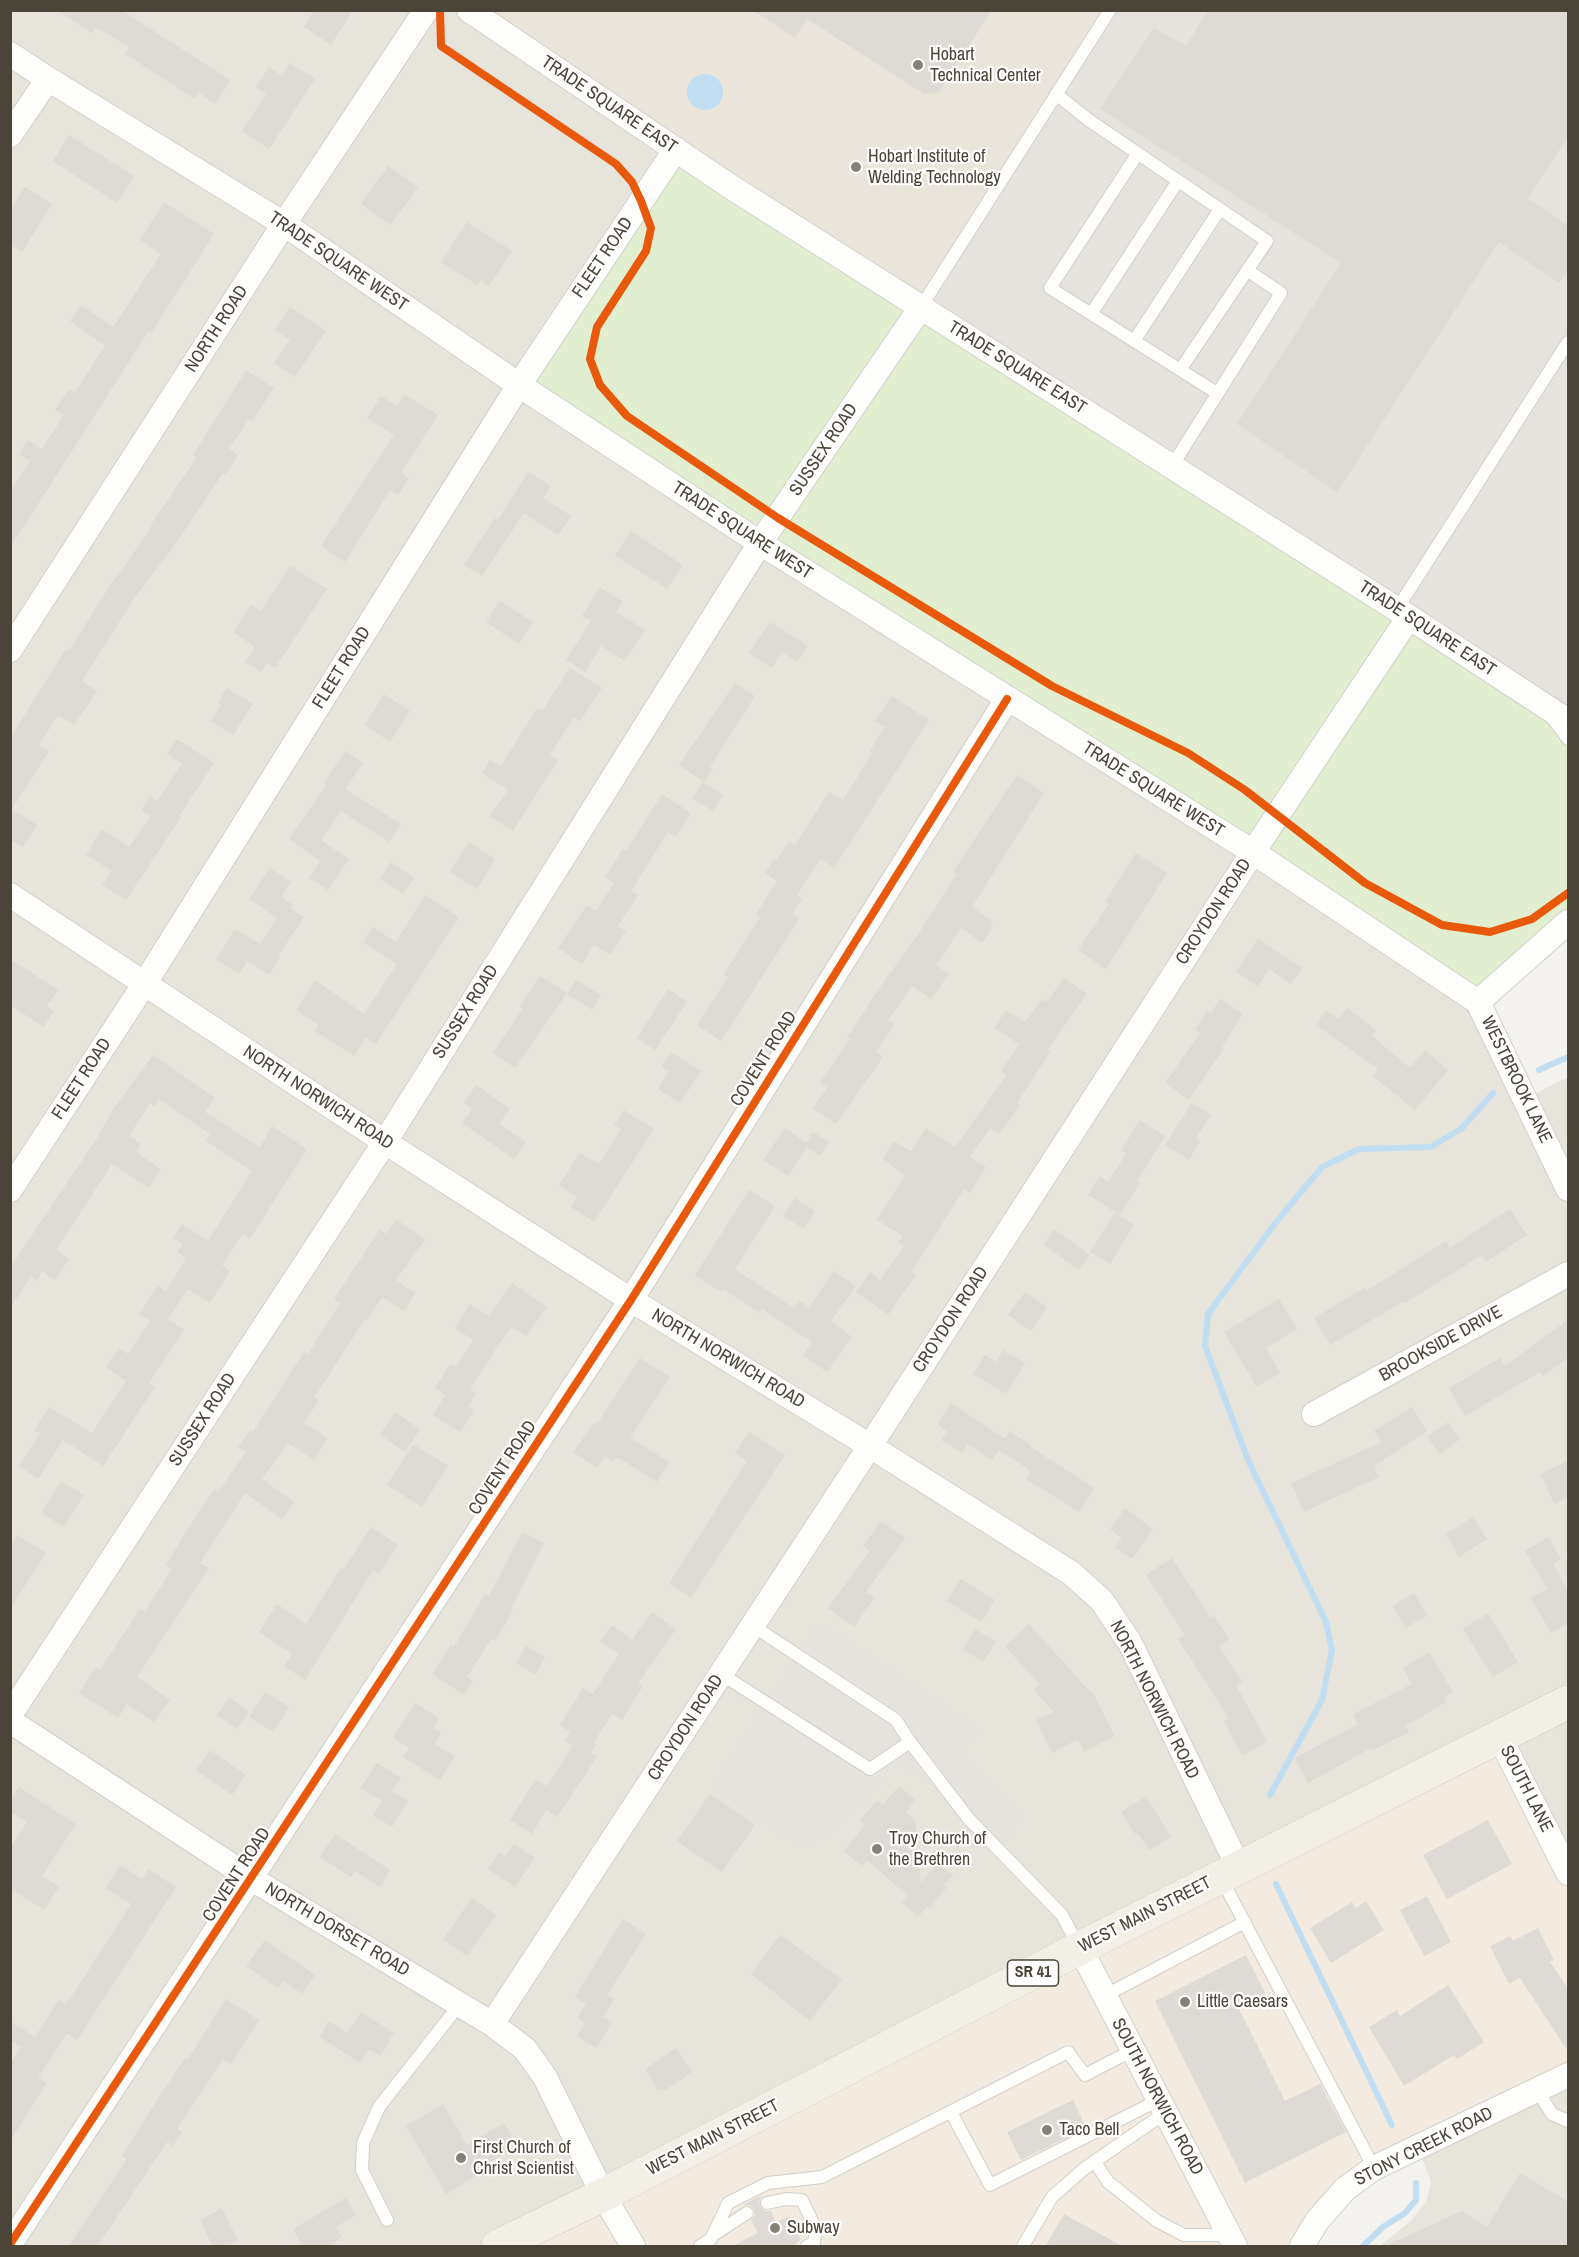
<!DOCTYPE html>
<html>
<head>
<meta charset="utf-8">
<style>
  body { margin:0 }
  #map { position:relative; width:1579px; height:2257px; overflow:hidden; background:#f4f2ee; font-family:"Archivo Narrow",sans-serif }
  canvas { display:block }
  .frame { position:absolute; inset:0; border:12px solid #4b4439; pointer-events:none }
</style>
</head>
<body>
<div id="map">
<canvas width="1579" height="2257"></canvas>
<div class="frame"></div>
</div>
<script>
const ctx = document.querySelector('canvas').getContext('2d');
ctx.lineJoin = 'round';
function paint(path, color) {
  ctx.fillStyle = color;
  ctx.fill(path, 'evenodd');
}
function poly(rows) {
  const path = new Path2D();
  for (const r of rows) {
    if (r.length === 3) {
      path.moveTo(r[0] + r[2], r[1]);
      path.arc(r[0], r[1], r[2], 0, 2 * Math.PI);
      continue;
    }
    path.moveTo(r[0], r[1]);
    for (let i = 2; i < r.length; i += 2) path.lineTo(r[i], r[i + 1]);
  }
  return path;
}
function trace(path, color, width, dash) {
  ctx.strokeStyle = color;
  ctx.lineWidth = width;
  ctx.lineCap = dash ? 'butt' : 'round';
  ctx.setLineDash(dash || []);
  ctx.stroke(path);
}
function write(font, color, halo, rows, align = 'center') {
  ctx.font = font + ' "Archivo Narrow",sans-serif';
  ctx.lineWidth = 4.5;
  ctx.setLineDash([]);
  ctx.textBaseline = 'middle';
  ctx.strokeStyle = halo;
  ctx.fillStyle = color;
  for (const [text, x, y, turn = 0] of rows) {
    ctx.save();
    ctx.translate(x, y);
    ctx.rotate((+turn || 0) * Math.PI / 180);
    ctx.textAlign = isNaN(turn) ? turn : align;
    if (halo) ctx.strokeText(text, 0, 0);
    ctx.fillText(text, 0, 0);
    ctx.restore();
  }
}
paint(poly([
  [11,11,469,11,676,149,1478,1002,1525,1099,1568,1077,1568,1873,498,2246,11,2246],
  [1568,2075,1568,2246,1379,2246,1411,2221,1426,2202,1431,2182,1418,2147]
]), '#e7e4dc');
paint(poly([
  [1499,1736,1568,1873,1568,2075,1374,2169,1302,2246,499,2246]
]), '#f3ebdf');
paint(poly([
  [1110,11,1568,11,1568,721,921,307]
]), '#e6e2de');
paint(poly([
  [469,11,1110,11,921,307]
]), '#eae5da');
paint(poly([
  [676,149,1541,704,1568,739,1568,922,1478,1002,519,385]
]), '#e1eecf');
paint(poly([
  [819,1624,979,1730,961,1750,1019,1817,1008,1842,901,1764,889,1768,836,1829,805,1848,713,1788]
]), '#e6e3df');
paint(poly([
  [705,92,18]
]), '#c0ddf1');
trace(poly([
  [1539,1070,1568,1057],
  [1270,1795,1322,1700,1332,1650,1326,1622,1248,1460,1205,1346,1208,1314,1276,1222,1322,1167,1359,1149,1431,1147,1462,1128,1493,1093],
  [1276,1884,1392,2125],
  [1363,2246,1383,2227,1405,2213,1416,2200,1416,2183]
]), '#c0ddf1', 6);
paint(poly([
  [57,10,121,10,230,80,215,104,198,92,195,99,125,54,129,47,96,27,92,33],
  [314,10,353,10,331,45,304,27],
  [753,10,992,10,939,92,924,94,807,19,795,38],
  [1208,10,1569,10,1569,135,1528,198,1569,226,1569,269,1559,283,1499,242,1337,492,1237,424,1341,263,1100,109,1154,28,1186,46],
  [290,63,315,79,269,149,242,131,266,94,256,87,269,67,282,76],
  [69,135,134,176,117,203,53,161],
  [388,166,418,187,391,225,361,204],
  [25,187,52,204,22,252,10,244,10,210],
  [164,202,214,234,151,333,148,332,10,548,10,492,30,461,19,454,28,440,42,449,64,415,55,410,69,389,75,392,105,346,70,321,81,305,113,327,161,254,140,240],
  [467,222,512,251,489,286,480,280,477,285,441,262],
  [290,307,326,331,295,377,274,363,290,340,275,330],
  [246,370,274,388,252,421,249,419,229,449,238,455,225,475,223,473,172,549,135,597,82,681,97,691,74,725,58,715,39,745,49,751,12,809,37,825,23,847,10,839,10,738,66,649,69,651,109,587,152,527,150,526,197,457,193,455],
  [404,394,438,415,401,473,409,478,398,495,390,490,345,562,321,546,394,435,367,418,381,396,397,406],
  [528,472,551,486,543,498,571,516,558,535,524,513,482,576,464,565,495,518,498,520],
  [631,531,683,565,667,589,615,555],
  [290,566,327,589,275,668,267,663,261,672,245,662,255,647,233,632,251,605,261,611],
  [600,587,623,602,616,612,645,630,624,661,601,646,585,672,566,660,591,621,582,616],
  [500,601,533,622,519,644,486,622],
  [770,622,808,646,797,662,782,652,772,668,749,653],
  [570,668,602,688,580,721,574,717,550,755,558,760,513,831,490,816,508,790,482,773,490,760,501,766,537,708,542,711],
  [735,683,755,696,710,767,713,768,704,782,679,765],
  [227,688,253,704,233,735,211,721,221,705,218,702],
  [384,694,410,711,390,742,365,725],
  [892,696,929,720,834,868,820,859,797,895,802,899,792,914,799,919,721,1041,697,1025,728,977,724,974,760,917,756,914,777,881,765,873,774,859,776,861,789,841,795,845,829,792,843,800,872,754,869,752,885,727,875,721],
  [177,739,214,763,179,816,181,817,126,900,102,885,112,871,86,855,102,829,129,847,151,816,141,810,150,796,157,801,182,764,167,754],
  [346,751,363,763,345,789,401,824,389,842,341,811,321,840,349,859,328,890,309,878,320,861,289,839,327,784,324,782],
  [1017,775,1044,793,972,907,993,922,990,926,992,928,982,943,961,928,936,965,949,974,931,999,912,986,888,1020,894,1024,876,1052,883,1057,836,1124,813,1108,827,1088,820,1082,850,1039,847,1038,878,990,917,936,957,874,953,872],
  [703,782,723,795,713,811,692,798],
  [662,794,691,813,676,837,668,832,631,891,638,895,618,926,626,931,610,955,594,945,582,964,558,948,587,905,596,911,614,883,605,877,623,849,626,851],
  [469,842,495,859,477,889,450,872],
  [1136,853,1167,873,1106,969,1078,950,1109,904,1105,902],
  [391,862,414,878,403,894,380,878],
  [270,868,291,882,281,897,293,905,291,909,304,917,278,956,280,957,269,975,247,961,239,974,216,960,235,929,260,944,277,918,249,899],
  [425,895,459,917,376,1044,366,1037,354,1056,315,1031,319,1025,296,1010,315,980,364,1014,397,964,363,942,373,927,396,942],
  [1258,939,1302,968,1291,984,1269,969,1258,986,1236,972],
  [10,959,58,990,47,1006,54,1010,44,1027,10,1005],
  [540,976,567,993,515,1068,493,1053,523,1008,520,1006],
  [1064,978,1087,994,1047,1050,1050,1052,1017,1103,1020,1106,999,1134,990,1128,970,1157,986,1167,970,1193,964,1189,912,1271,916,1275,888,1315,856,1292,870,1272,880,1280,904,1246,898,1242,903,1236,877,1220,905,1175,883,1159,894,1141,911,1151,926,1128,955,1147,1007,1075,1001,1071,1019,1044,994,1028,1006,1010,1025,1022,1042,999,1047,1002],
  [576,980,601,995,592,1010,567,994],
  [668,989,687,1002,655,1050,637,1038],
  [1220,999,1243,1014,1222,1047,1224,1048,1189,1100,1165,1083,1200,1033,1195,1030,1207,1011,1211,1013],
  [1347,1008,1376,1030,1372,1036,1410,1068,1425,1050,1448,1070,1415,1110,1373,1076,1378,1069,1316,1025,1326,1010,1338,1019],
  [671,1052,701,1071,680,1103,658,1089,669,1071,661,1067],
  [153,1055,215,1098,205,1112,260,1147,272,1126,307,1149,250,1239,243,1234,222,1265,230,1271,210,1303,188,1289,168,1319,184,1330,149,1383,155,1387,103,1466,63,1440,38,1479,19,1466,40,1434,34,1430,49,1407,92,1433,126,1381,106,1367,119,1348,128,1354,150,1321,139,1314,158,1286,166,1291,186,1258,177,1252,183,1244,173,1238,182,1224,208,1241,252,1171,206,1141,210,1134,159,1099,154,1107,150,1103,129,1136,141,1144,136,1152,161,1169,149,1188,112,1164,56,1250,69,1259,55,1280,42,1271,37,1281,31,1277,10,1308,10,1268,97,1138,114,1108],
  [476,1085,510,1109,499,1124,526,1142,514,1159,462,1123,472,1109,464,1103],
  [1192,1103,1211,1115,1196,1138,1200,1141,1189,1160,1165,1145],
  [624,1110,654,1129,594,1222,571,1207,577,1197,559,1185,580,1153,599,1164,621,1129,614,1125],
  [1140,1120,1165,1136,1137,1181,1140,1183,1120,1215,1088,1195,1100,1176,1108,1182,1126,1154,1121,1150],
  [785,1128,806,1143,813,1132,829,1142,820,1156,807,1147,788,1176,763,1160],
  [749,1190,775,1206,735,1269,794,1308,799,1300,809,1307,834,1271,856,1286,831,1321,852,1337,827,1372,803,1355,812,1342,762,1309,760,1313,723,1289,721,1292,695,1275],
  [795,1198,815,1211,804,1229,783,1216],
  [1510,1209,1527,1235,1486,1262,1482,1255,1405,1303,1404,1301,1330,1345,1314,1318,1364,1288,1366,1291,1446,1241,1450,1248],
  [1115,1213,1134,1225,1110,1264,1090,1252],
  [396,1219,425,1240,396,1280,415,1293,404,1311,382,1297,367,1321,365,1319,314,1398,319,1400,304,1423,328,1438,314,1460,288,1443,262,1479,294,1502,282,1519,245,1493,200,1563,209,1568,137,1677,170,1700,154,1722,127,1704,118,1718,79,1693,96,1667,100,1670,140,1609,145,1611,172,1569,166,1565,184,1535,214,1489,218,1492,246,1452,238,1447,250,1430,253,1432,304,1352,308,1354,340,1303,334,1299,369,1246,380,1229,386,1234],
  [1054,1229,1090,1255,1079,1270,1044,1245],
  [512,1283,547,1307,526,1336,512,1327,497,1347,470,1390,476,1394,468,1406,474,1410,460,1432,433,1415,445,1395,435,1388,450,1364,456,1367,473,1340,455,1328,470,1304,489,1316],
  [1025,1292,1047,1307,1031,1331,1008,1315],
  [1279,1299,1297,1329,1266,1348,1280,1373,1257,1387,1224,1332],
  [1569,1319,1569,1357,1543,1376,1540,1372,1465,1416,1449,1388,1500,1358,1505,1366],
  [1003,1350,1025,1363,1006,1394,973,1374,985,1355,996,1362],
  [640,1358,670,1377,630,1438,669,1462,657,1482,617,1457,613,1462,605,1456,597,1468,573,1452,595,1422,597,1424],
  [951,1403,1005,1439,1010,1431,1030,1444,1029,1446,1094,1488,1079,1512,1026,1479,1031,1471,999,1450,992,1460,968,1444,962,1453,941,1440,947,1431,937,1425],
  [1412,1407,1427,1431,1374,1466,1379,1477,1304,1512,1291,1483,1382,1442,1374,1431],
  [395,1412,420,1429,405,1452,380,1435],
  [1448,1422,1460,1439,1440,1454,1427,1437],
  [749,1432,785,1455,691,1598,669,1583,747,1461,735,1453],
  [413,1444,448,1466,422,1507,387,1485],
  [1569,1460,1569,1497,1554,1504,1541,1474],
  [61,1481,84,1495,64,1527,41,1513],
  [1125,1508,1153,1529,1132,1559,1115,1547,1122,1538,1110,1529],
  [1473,1517,1487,1539,1459,1557,1446,1534],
  [881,1521,905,1538,866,1592,874,1598,854,1627,828,1608,870,1551,863,1546],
  [371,1527,398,1545,379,1574,373,1570,305,1680,284,1666,292,1654,259,1632,277,1604,306,1624,341,1568,344,1569],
  [522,1532,544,1543,511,1609,513,1610,495,1641,491,1639,467,1677,473,1681,464,1695,432,1674,451,1645,454,1647,485,1594,489,1596],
  [17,1535,46,1553,10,1609,10,1546],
  [1548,1537,1561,1559,1553,1564,1569,1592,1569,1623,1551,1633,1531,1598,1547,1589,1525,1551],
  [1172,1558,1211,1618,1214,1616,1229,1639,1219,1646,1242,1682,1236,1685,1267,1742,1242,1756,1224,1721,1229,1718,1178,1639,1185,1635,1146,1575],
  [961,1579,995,1600,981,1622,947,1601],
  [1414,1593,1427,1615,1406,1628,1392,1606],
  [652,1612,676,1629,638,1683,643,1686,622,1720,612,1714,594,1742,597,1744,591,1753,597,1757,557,1817,546,1810,532,1834,510,1820,536,1779,547,1786,573,1746,565,1741,570,1732,560,1725,583,1688,593,1694,619,1654,600,1641,612,1625,632,1640],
  [1488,1613,1518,1662,1493,1677,1463,1629],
  [1029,1624,1091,1693,1093,1692,1115,1736,1084,1752,1078,1739,1052,1753,1036,1720,1054,1712,1034,1690,1039,1684,1005,1646],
  [975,1629,996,1642,983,1662,963,1649],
  [526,1646,545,1657,535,1675,516,1663],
  [1429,1652,1453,1692,1444,1697,1446,1702,1406,1726,1409,1732,1372,1751,1371,1748,1308,1783,1295,1758,1358,1724,1353,1714,1412,1684,1403,1668],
  [265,1692,289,1707,273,1732,249,1717],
  [229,1697,249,1712,237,1729,217,1715],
  [415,1703,439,1718,433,1728,441,1733,435,1744,455,1756,440,1780,403,1757,409,1748,393,1738],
  [210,1750,246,1775,232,1795,196,1770],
  [377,1763,401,1778,392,1791,408,1801,392,1827,373,1815,382,1801,360,1788],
  [899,1786,916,1800,906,1812,915,1820,921,1883,938,1862,953,1875,944,1885,947,1887,930,1908,927,1906,918,1917,902,1903,908,1896,867,1860,862,1866,844,1851,865,1825,860,1820,877,1800,883,1805],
  [19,1787,76,1824,42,1876,59,1887,44,1910,10,1888,10,1848,27,1822,10,1812,10,1801],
  [710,1794,755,1825,722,1872,677,1841],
  [1146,1796,1171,1837,1149,1850,1138,1833,1135,1834,1121,1812],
  [1488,1820,1512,1864,1447,1899,1423,1855],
  [335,1834,390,1870,380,1887,355,1871,351,1877,320,1857],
  [514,1844,535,1858,515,1887,488,1869,499,1852,505,1856],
  [120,1865,142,1879,148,1869,176,1887,77,2040,67,2033,38,2078,47,2083,10,2141,10,2064,21,2047,10,2040,10,2021,35,2037,59,2000,65,2004,76,1990,131,1904,106,1888],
  [1427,1896,1451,1942,1424,1956,1400,1910],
  [472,1898,496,1915,467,1956,443,1939],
  [1366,1901,1384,1930,1331,1963,1310,1928,1352,1902,1356,1908],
  [623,1919,646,1934,607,1995,614,1999,603,2017,612,2023,596,2048,577,2036,585,2023,577,2018,586,2004,575,1997],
  [1538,1928,1554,1960,1550,1962,1569,1990,1569,2053,1520,1978,1509,1984,1490,1946,1510,1936,1513,1941],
  [780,1935,842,1979,810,2021,751,1974],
  [265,1940,315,1975,302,1994,283,1981,278,1988,246,1966],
  [1246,1955,1266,1995,1239,2009,1285,2101,1320,2084,1346,2132,1245,2183,1155,2001],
  [1448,1985,1484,2042,1457,2059,1454,2055,1404,2086,1369,2027,1397,2010,1400,2016],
  [226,1999,259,2020,231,2064,223,2059,177,2129,182,2132,173,2146,167,2142,97,2247,68,2247,127,2159,122,2156,150,2111,185,2058,188,2059],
  [361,2012,394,2033,380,2056,369,2049,360,2063,320,2037,329,2021,347,2033],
  [676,2048,692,2072,665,2090,658,2090,645,2069],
  [1073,2100,1086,2128,1021,2160,1007,2132],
  [443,2104,467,2145,504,2123,518,2146,477,2170,479,2174,446,2194,406,2126],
  [1520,2173,1569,2202,1569,2247,1383,2247,1462,2211,1487,2227],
  [763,2195,759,2201,761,2208,765,2211,771,2211,776,2222,790,2216,801,2240,792,2247,730,2247,758,2233,751,2220,755,2216,754,2209,750,2205,743,2205],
  [346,2198,356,2215,336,2227,342,2238,327,2247,303,2247,293,2229],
  [222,2208,238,2240,226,2247,213,2247,200,2220],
  [1064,2214,1124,2247,1045,2247]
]), '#dedbd6');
const service = poly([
  [1056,94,1090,121,1267,241,1180,370],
  [1138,153,1050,288,1217,393],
  [921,307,1110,10],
  [1091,314,1178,181],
  [1134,341,1220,209],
  [1172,466,1281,293,1247,270],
  [1397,609,1568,342],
  [1553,719,1568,739],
  [753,1626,896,1720,910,1742],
  [721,1674,870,1769,910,1742,968,1818,1062,1915,1079,1947],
  [1221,1878,1374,2168],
  [1104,1996,1245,1922],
  [1537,2090,1552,2114,1568,2121],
  [951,2112,990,2185,1159,2100],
  [1095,2162,1108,2182,1157,2221,1184,2235,1229,2235],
  [767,2203,786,2199,802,2200,816,2229,814,2243,807,2246],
  [387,2220,362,2170,363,2143,379,2107,460,2004],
  [713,2235,747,2213],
  [700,2246,711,2239,728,2203,768,2183,822,2177,1068,2052,1085,2075,1133,2050],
  [1023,2246,1052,2197,1085,2168,1165,2113]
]);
const minor = poly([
  [469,10,728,185,1409,617,1568,721],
  [10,54,48,79,284,224,519,385,760,543,1253,852,1478,1002],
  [10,135,48,79],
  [10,650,284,224,426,10],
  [10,895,385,1142,631,1300,870,1446,1071,1573,1102,1601,1130,1643,1239,1868],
  [1478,1002,1568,1189],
  [1478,1002,1568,922],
  [10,1190,145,983,519,385,676,149],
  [1314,1414,1568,1274],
  [10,1715,385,1142,760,543,921,307],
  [10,1721,252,1879,492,2024,525,2049,545,2077,603,2195,633,2246],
  [1499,1736,1568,1873],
  [1080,1948,1235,2246],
  [492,2024,870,1446,1253,852,1409,617],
  [10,2244,631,1300,1007,699],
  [1302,2246,1317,2221,1345,2189,1374,2168,1568,2075]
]);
const primary = poly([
  [498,2246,603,2195,1080,1948,1568,1702]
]);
trace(service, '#d2d0cb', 14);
trace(minor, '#d2d0cb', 26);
trace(primary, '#d6cebb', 34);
trace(service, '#fdfdfc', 12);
trace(minor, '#fdfdfc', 24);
trace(primary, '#f2efe6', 33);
trace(poly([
  [440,10,441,46,616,164,632,182,641,201,651,228,646,251,597,327,590,359,600,385,627,416,778,518,1052,686,1188,753,1245,790,1365,883,1442,925,1490,932,1532,919,1568,893],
  [10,2244,631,1300,1007,699]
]), '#e8590c', 8);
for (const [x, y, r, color] of [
  [918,65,6,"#868178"],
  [856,167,6,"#868178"],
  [877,1849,6,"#868178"],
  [1185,2002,6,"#868178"],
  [1047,2130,6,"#868178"],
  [461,2158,6,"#868178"],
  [775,2228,6,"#868178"]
]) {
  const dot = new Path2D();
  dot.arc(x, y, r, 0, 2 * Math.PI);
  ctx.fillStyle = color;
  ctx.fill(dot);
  trace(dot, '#fff', 2);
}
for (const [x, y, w] of [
  [1033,1973,51]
]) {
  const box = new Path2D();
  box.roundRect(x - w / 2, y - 13, w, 26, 4.5);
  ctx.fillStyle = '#fff';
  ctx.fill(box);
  trace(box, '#4b4439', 1.5);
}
write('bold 16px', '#4b4439', null, [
  ["SR 41",1033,1973]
]);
write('18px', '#4b4439', '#fff', [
  ["Hobart",930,55],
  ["Technical Center",930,76],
  ["Hobart Institute of",868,157],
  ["Welding Technology",868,178],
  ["Troy Church of",889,1839],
  ["the Brethren",889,1860],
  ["Little Caesars",1197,2002],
  ["Taco Bell",1059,2130],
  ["First Church of",473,2148],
  ["Christ Scientist",473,2169],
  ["Subway",787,2228]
], 'left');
write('18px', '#4b4439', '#fff', [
  ["TRADE SQUARE EAST",609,105,34],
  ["FLEET ROAD",603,258,-56],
  ["TRADE SQUARE WEST",338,262,34],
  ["NORTH ROAD",217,329,-57],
  ["TRADE SQUARE EAST",1017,368,32],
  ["SUSSEX ROAD",824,450,-56],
  ["TRADE SQUARE WEST",742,531,33],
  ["TRADE SQUARE EAST",1427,629,33],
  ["FLEET ROAD",342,668,-58],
  ["TRADE SQUARE WEST",1153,790,32],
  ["CROYDON ROAD",1214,912,-57],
  ["SUSSEX ROAD",466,1012,-58],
  ["COVENT ROAD",764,1059,-58],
  ["FLEET ROAD",82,1079,-57],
  ["WESTBROOK LANE",1516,1080,64],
  ["NORTH NORWICH ROAD",318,1098,33],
  ["CROYDON ROAD",951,1320,-57],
  ["BROOKSIDE DRIVE",1441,1344,-29],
  ["NORTH NORWICH ROAD",728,1359,31],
  ["SUSSEX ROAD",203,1420,-57],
  ["COVENT ROAD",503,1468,-57],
  ["NORTH NORWICH ROAD",1154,1700,63],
  ["CROYDON ROAD",686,1728,-57],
  ["SOUTH LANE",1526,1789,63],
  ["COVENT ROAD",237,1875,-57],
  ["WEST MAIN STREET",1145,1915,-27],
  ["NORTH DORSET ROAD",337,1930,31],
  ["SOUTH NORWICH ROAD",1157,2097,62],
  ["WEST MAIN STREET",713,2138,-27],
  ["STONY CREEK ROAD",1424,2147,-27]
]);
</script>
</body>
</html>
